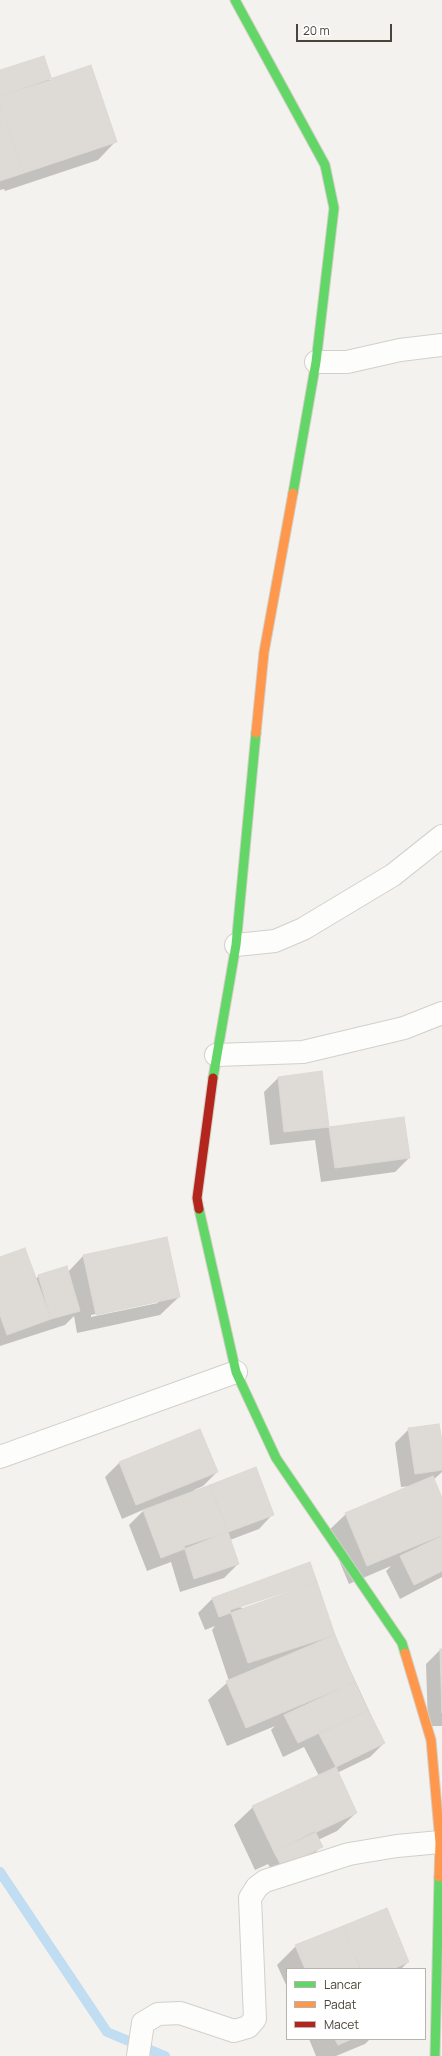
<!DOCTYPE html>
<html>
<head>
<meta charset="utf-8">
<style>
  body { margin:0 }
  #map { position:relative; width:442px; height:2056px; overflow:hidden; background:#f4f2ee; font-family:Manrope,sans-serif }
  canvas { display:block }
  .legend { position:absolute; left:286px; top:1968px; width:140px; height:72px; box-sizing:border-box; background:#fff; border:1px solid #b7b4b0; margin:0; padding:5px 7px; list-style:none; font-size:12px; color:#4b4439 }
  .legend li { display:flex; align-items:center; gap:8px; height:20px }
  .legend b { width:20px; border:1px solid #b7b4b0 }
  .scale { position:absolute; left:296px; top:24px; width:96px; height:18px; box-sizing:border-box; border:2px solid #4b4439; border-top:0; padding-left:5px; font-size:12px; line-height:14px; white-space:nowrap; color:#4b4439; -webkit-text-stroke:3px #fff; paint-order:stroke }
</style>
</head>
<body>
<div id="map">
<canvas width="442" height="2056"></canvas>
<ul class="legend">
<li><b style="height:5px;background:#63d668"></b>Lancar</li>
<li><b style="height:5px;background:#ff974d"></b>Padat</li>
<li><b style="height:5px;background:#b3261e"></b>Macet</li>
</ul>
<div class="scale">20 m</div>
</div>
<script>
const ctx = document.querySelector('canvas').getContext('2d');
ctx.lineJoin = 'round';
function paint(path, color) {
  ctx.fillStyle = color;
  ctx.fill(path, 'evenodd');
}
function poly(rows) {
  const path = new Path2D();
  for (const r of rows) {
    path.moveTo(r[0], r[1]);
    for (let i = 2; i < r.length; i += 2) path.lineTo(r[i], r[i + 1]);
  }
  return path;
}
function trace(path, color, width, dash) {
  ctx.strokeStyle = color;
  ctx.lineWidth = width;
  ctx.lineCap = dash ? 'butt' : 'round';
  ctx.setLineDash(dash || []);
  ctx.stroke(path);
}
paint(poly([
  [0,71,51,80,116,141,98,160,5,191,4,189,0,190],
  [322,1072,328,1128,404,1118,409,1158,395,1172,321,1182,315,1140,270,1145,264,1092,278,1078],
  [83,1256,179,1297,160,1315,77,1333,74,1316,65,1325,0,1346,0,1258,35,1279,39,1276,68,1272],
  [158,1301,158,1303,91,1317,91,1315],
  [409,1429,442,1447,442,1472,433,1480,442,1501,442,1577,400,1599,386,1571,391,1566,349,1584,327,1532,346,1514,411,1486,401,1487,395,1443],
  [119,1463,217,1472,203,1486,194,1490,195,1492,273,1514,259,1529,230,1540,238,1564,224,1578,180,1592,171,1562,147,1571,129,1525,145,1509,122,1519,105,1477],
  [212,1599,334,1635,384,1743,370,1757,337,1773,356,1813,337,1831,318,1840,321,1846,314,1854,274,1874,268,1864,255,1870,234,1825,253,1807,319,1776,304,1747,283,1757,271,1730,275,1726,227,1746,208,1700,229,1681,212,1630,215,1626,205,1630,198,1613],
  [440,1650,442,1650,442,1726,428,1726,426,1664],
  [296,1946,408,1962,401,1969,287,1969,287,1987,277,1965],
  [309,2039,370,2039,365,2044,336,2056,316,2056]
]), '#0003');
trace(poly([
  [0,1872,107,2032,165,2056]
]), '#c0ddf1', 10);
const building = poly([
  [44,56,52,80,0,96,0,70,44,56],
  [91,65,117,142,24,173,0,104,0,96,91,65],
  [0,104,24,173,0,181,0,104],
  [322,1071,329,1127,284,1132,278,1077,322,1071],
  [404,1117,410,1158,335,1168,329,1127,404,1117],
  [167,1237,180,1297,96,1315,83,1255,167,1237],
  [25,1248,51,1319,7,1335,0,1315,0,1257,25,1248],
  [67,1266,80,1311,51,1319,38,1275,67,1266],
  [439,1424,442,1441,442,1470,415,1474,408,1428,439,1424],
  [200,1429,218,1472,136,1505,119,1462,200,1429],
  [256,1467,274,1515,228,1532,210,1485,256,1467],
  [433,1476,442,1498,442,1535,367,1566,345,1513,433,1476],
  [210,1485,228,1532,161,1558,143,1510,210,1485],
  [228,1532,239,1564,194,1579,184,1546,228,1532],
  [442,1536,442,1571,414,1585,400,1556,442,1536],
  [310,1562,317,1582,219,1617,212,1598,310,1562],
  [317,1582,335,1635,248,1663,230,1610,317,1582],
  [335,1635,355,1682,246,1728,226,1681,335,1635],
  [440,1649,442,1649,442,1713,440,1649],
  [355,1682,368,1710,298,1743,284,1715,355,1682],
  [368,1710,385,1743,336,1767,319,1734,368,1710],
  [336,1767,357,1813,274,1852,252,1806,336,1767],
  [315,1831,323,1847,282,1867,274,1852,315,1831],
  [387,1908,409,1962,393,1969,360,1969,343,1926,387,1908],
  [343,1926,361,1969,305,1969,295,1945,343,1926],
  [335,2039,352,2039,338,2045,335,2039]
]);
paint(building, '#dedbd6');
trace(building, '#dcd9d4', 1);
const street = poly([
  [316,362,347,362,400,350,442,345],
  [236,945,275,941,303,929,393,875,442,836],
  [216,1055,303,1052,404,1028,442,1013],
  [0,1457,236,1372],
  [138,2056,143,2023,158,2014,180,2013,234,2031,248,2027,255,2019,250,1898,257,1887,265,1881,349,1854,397,1846,440,1842]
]);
const fast = poly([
  [235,0,325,165,334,208,316,362,293,493],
  [213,1078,236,945,256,733],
  [199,1209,236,1372,276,1458,402,1643,405,1653],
  [435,2056,439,1877]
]);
const slow = poly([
  [256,733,264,652,293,493],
  [405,1653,431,1740,440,1842,439,1877]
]);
const jam = poly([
  [199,1209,197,1198,213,1078]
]);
trace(street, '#d2d0cb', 24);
trace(fast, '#d3cfc5', 11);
trace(slow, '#d3cfc5', 11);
trace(jam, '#d3cfc5', 11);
trace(street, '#fdfdfc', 22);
trace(fast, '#63d668', 9);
trace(slow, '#ff974d', 9);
trace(jam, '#b3261e', 9);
</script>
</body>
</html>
